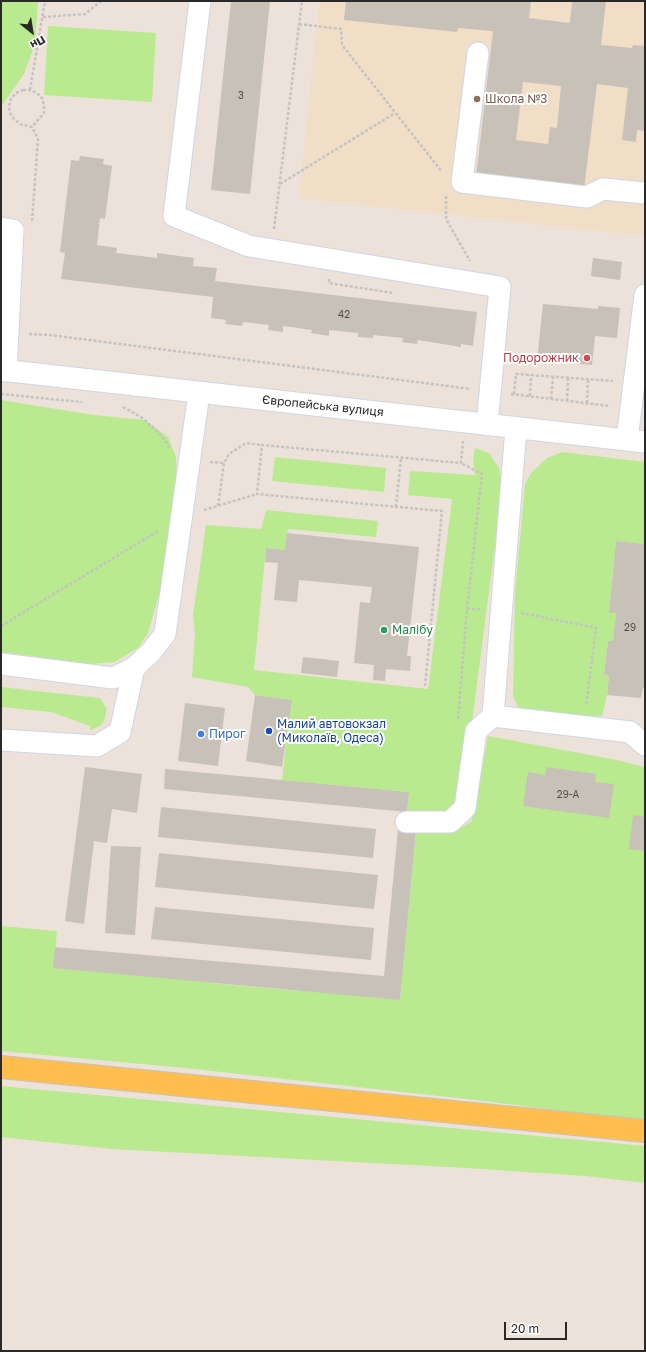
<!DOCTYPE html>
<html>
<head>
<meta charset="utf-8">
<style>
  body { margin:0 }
  #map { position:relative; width:646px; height:1352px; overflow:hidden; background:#ede2d9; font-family:"Golos Text",sans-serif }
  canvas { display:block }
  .frame { position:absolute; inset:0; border:2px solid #292929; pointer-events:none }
  .north { position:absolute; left:12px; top:12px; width:40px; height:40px; -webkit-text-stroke:3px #fff; paint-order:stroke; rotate:150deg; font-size:11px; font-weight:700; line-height:16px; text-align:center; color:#292929 }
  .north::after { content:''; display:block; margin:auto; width:14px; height:18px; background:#292929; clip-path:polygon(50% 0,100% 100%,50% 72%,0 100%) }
  .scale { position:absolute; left:504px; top:1322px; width:63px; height:18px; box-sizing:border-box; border:2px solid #292929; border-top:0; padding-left:5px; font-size:12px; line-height:14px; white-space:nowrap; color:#292929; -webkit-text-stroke:3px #fff; paint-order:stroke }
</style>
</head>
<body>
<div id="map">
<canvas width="646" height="1352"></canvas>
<div class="frame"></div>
<div class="north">Пн</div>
<div class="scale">20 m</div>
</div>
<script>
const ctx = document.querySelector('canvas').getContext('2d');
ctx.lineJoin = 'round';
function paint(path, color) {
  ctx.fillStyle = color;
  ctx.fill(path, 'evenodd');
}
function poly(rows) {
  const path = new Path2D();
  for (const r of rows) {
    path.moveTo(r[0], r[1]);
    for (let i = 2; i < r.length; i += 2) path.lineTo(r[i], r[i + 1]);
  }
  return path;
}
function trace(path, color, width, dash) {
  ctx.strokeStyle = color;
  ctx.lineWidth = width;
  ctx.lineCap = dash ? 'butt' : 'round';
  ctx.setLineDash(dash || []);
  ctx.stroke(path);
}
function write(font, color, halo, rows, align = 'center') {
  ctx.font = font + ' "Golos Text",sans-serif';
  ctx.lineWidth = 4;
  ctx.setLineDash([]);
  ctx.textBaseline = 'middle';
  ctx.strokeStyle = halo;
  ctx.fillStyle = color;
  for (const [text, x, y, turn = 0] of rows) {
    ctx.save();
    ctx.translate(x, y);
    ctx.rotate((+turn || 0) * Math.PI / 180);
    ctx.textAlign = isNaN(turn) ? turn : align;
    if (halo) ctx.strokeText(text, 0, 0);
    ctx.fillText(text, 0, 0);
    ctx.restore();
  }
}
paint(poly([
  [319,1,645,1,645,236,299,198]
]), '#f1dec7');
paint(poly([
  [1,1,38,1,35,44,24,74,3,104,1,104],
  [48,26,156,33,152,102,44,95],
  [1,400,94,415,145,420,168,437,176,457,177,491,161,588,148,633,139,647,123,657,114,662,91,664,1,652],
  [475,448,489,453,499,468,503,484,474,707,459,807,445,816,407,812,409,792,282,780,291,700,255,695,248,687,192,677,195,633,193,615,206,525,261,529,266,510,378,521,376,537,289,529,287,533,285,550,266,548,254,670,428,689,452,499,408,495,410,471,475,475,473,460],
  [562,452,645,462,645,544,616,541,609,613,616,613,613,641,608,641,604,675,609,676,607,695,602,716,536,714,518,707,513,696,515,594,525,484,531,473,547,458],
  [275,457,386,468,384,492,272,481],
  [1,687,100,698,107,709,104,721,100,726,90,730,90,726,51,712,1,707],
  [488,736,617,760,645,767,645,1122,484,1101,185,1068,1,1051,1,926,57,931,55,954,212,983,299,991,338,986,400,1000,416,831,441,833,456,830,471,822,476,803],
  [1,1086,645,1146,645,1183,585,1176,466,1168,112,1149,1,1137]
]), '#baea8f');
paint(poly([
  [231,1,270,1,250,194,211,190],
  [346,1,531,1,529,18,570,23,572,1,606,1,601,45,632,48,633,45,645,46,645,131,637,130,636,142,622,140,628,88,597,84,584,189,476,177,493,31,458,28,457,32,344,20],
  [523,82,561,86,557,128,550,127,548,144,516,140],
  [80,156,104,159,103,164,112,166,105,219,100,218,97,245,117,248,116,253,157,258,157,253,194,258,193,266,217,268,215,281,477,312,473,346,461,344,461,347,418,340,417,344,402,342,403,338,373,335,373,338,358,337,358,333,329,330,329,336,311,333,312,330,283,326,283,332,268,330,269,325,243,322,242,326,225,324,226,320,211,318,213,297,61,279,65,253,60,252,71,160,79,161],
  [593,258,622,262,620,280,591,276],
  [543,304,598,309,598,306,620,308,617,338,595,336,592,365,537,360],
  [287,533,419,547,407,656,411,656,410,671,386,669,385,681,373,680,374,665,354,663,360,602,370,603,372,587,299,580,297,602,274,600,278,563,265,562,266,548,285,550],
  [616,541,645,544,645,688,643,688,641,698,607,695,609,676,604,675,608,641,613,641,616,613,609,613],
  [303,657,339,661,337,677,301,673],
  [255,695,292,700,282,767,246,761],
  [185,703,225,708,218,766,178,761],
  [85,767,142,774,137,813,112,809,107,843,94,841,84,924,65,921],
  [547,767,596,774,595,782,614,784,609,818,523,806,528,772,545,775],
  [165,769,409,792,407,812,164,789],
  [161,807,376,829,373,858,158,837],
  [633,815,645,817,645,851,629,849],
  [398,829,416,831,400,1000,53,968,55,947,384,976],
  [111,846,141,847,135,935,105,933],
  [159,853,378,875,374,909,155,887],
  [155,907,374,928,371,960,151,939]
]), '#c7c1b8');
const minor = poly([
  [200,1,174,216,249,246,500,287,487,425],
  [478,53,462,182,587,197,603,189,645,193],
  [1,228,13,230,6,371],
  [1,370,645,442],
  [516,428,493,716,630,732,645,745],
  [627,440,645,295],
  [1,664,113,678,134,668,151,652,165,634,199,393],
  [1,740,97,746,120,732,134,668],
  [406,822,450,822,465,808,476,731,493,716]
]);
const major = poly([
  [1,1067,645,1131]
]);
trace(minor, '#ced5e4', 23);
trace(major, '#c3c3c3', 24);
trace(poly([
  [43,17,85,14,101,1],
  [299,24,341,29,342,45,442,172],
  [23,90,30,90,37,93,42,98,44,105,44,113,32,127,20,124,14,119,10,113,9,106,11,99,16,93,23,90],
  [30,90,45,1],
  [280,184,395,113],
  [446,196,446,219,470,261],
  [32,221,38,139,32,127],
  [274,229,302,1],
  [329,279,329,283,393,293],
  [29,334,50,335,471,389],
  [1,394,82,402],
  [511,394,610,406],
  [514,394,516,374,613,381],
  [530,396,531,375],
  [551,399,553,377],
  [567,401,568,378],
  [587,403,588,379],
  [123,407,141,417,155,429,168,444,169,449],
  [210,462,224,463],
  [218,506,224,463,229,454,246,443,262,445],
  [396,507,401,458],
  [204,510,257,494],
  [467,609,480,609],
  [521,613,596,628,586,706],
  [1,626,158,531],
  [425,686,442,511,257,494,262,445,461,463,463,441],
  [458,719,467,609,482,474,461,463]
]), '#c3c3c3', 2.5, [3, 2]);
trace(minor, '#fff', 21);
trace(major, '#ffbe4d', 22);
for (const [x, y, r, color] of [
  [477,99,4,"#8d6e63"],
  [587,358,4,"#e0444e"],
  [384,630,4,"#2e9e5b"],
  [269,731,4,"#1a4fb4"],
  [201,734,4,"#3f7fe0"]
]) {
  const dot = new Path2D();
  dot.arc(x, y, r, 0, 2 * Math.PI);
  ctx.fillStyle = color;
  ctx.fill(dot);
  trace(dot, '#fff', 1.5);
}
write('10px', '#504f4d', null, [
  ["3",241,96],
  ["42",344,315],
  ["29",630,628],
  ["29-А",568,795]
]);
write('12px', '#785e54', '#fff', [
  ["Школа №3",485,99]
], 'left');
write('12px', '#be3a42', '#fff', [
  ["Подорожник",579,358]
], 'right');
write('12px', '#292929', '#fff', [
  ["Європейська вулиця",323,406,6]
]);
write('12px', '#27864d', '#fff', [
  ["Малібу",392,630]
], 'left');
write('12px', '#164399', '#fff', [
  ["Малий автовокзал",277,724],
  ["(Миколаїв, Одеса)",277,738]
], 'left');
write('12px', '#366cbe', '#fff', [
  ["Пирог",209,734]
], 'left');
</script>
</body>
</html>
